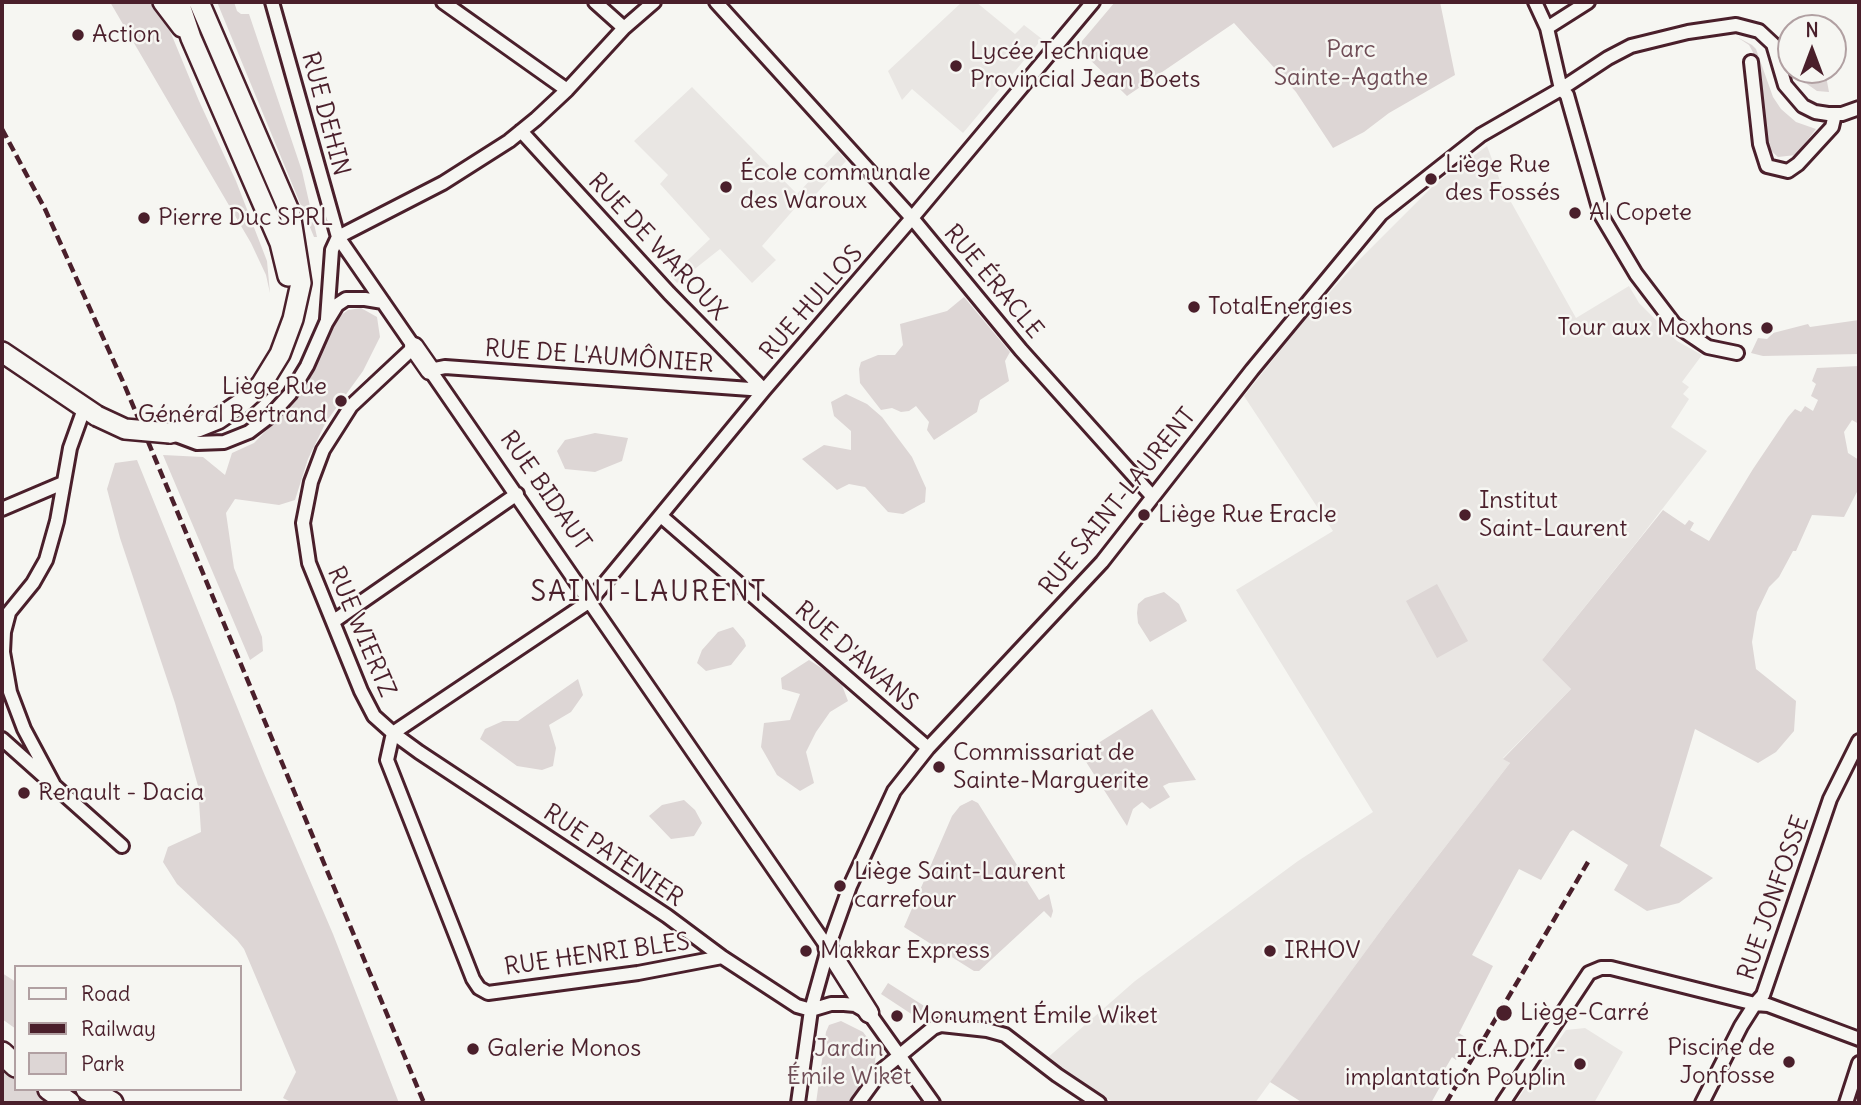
<!DOCTYPE html>
<html>
<head>
<meta charset="utf-8">
<style>
  body { margin:0 }
  #map { position:relative; width:1861px; height:1105px; overflow:hidden; background:#f6f6f2; font-family:Delius,sans-serif }
  canvas { display:block }
  .frame { position:absolute; inset:0; border:4px solid #4a1f2b; pointer-events:none }
  .legend { position:absolute; left:14px; top:965px; width:228px; height:126px; box-sizing:border-box; background:#f6f6f2; border:2px solid #b1a0a2; margin:0; padding:9px 12px; list-style:none; font-size:21px; color:#4a1f2b }
  .legend li { display:flex; align-items:center; gap:14px; height:35px }
  .legend b { width:35px; border:2px solid #b1a0a2 }
  .north { position:absolute; left:1777px; top:14px; width:70px; height:70px; box-sizing:border-box; background:#f6f6f2; border:2px solid #b1a0a2; border-radius:50%; rotate:0deg; font-size:19px; font-weight:700; line-height:28px; text-align:center; color:#4a1f2b }
  .north::after { content:''; display:block; margin:auto; width:24px; height:32px; background:#4a1f2b; clip-path:polygon(50% 0,100% 100%,50% 72%,0 100%) }
</style>
</head>
<body>
<div id="map">
<canvas width="1861" height="1105"></canvas>
<div class="frame"></div>
<ul class="legend">
<li><b style="height:9px;background:#f6f6f2"></b>Road</li>
<li><b style="height:9px;background:#4a1f2b"></b>Railway</li>
<li><b style="height:19px;background:#ddd6d5"></b>Park</li>
</ul>
<div class="north">N</div>
</div>
<script>
const ctx = document.querySelector('canvas').getContext('2d');
ctx.lineJoin = 'round';
function paint(path, color) {
  ctx.fillStyle = color;
  ctx.fill(path, 'evenodd');
}
function poly(rows) {
  const path = new Path2D();
  for (const r of rows) {
    path.moveTo(r[0], r[1]);
    for (let i = 2; i < r.length; i += 2) path.lineTo(r[i], r[i + 1]);
  }
  return path;
}
function trace(path, color, width, dash) {
  ctx.strokeStyle = color;
  ctx.lineWidth = width;
  ctx.lineCap = dash ? 'butt' : 'round';
  ctx.setLineDash(dash || []);
  ctx.stroke(path);
}
function write(font, color, halo, rows, align = 'center') {
  ctx.font = font + ' Delius,sans-serif';
  ctx.lineWidth = 5;
  ctx.setLineDash([]);
  ctx.textBaseline = 'middle';
  ctx.strokeStyle = halo;
  ctx.fillStyle = color;
  for (const [text, x, y, turn = 0] of rows) {
    ctx.save();
    ctx.translate(x, y);
    ctx.rotate((+turn || 0) * Math.PI / 180);
    ctx.textAlign = isNaN(turn) ? turn : align;
    if (halo) ctx.strokeText(text, 0, 0);
    ctx.fillText(text, 0, 0);
    ctx.restore();
  }
}
paint(poly([
  [962,2,976,2,1015,34,1024,25,1042,39,963,133,912,89,902,100,888,71],
  [692,87,797,194,838,151,846,161,807,204,802,200,762,246,776,260,752,283,720,249,677,283,671,276,710,239,660,184,668,175,634,141],
  [1487,146,1502,186,1576,318,1629,286,1639,303,1677,341,1702,355,1682,382,1689,387,1683,394,1689,399,1671,427,1707,451,1636,543,1542,660,1571,689,1503,758,1510,763,1387,922,1255,1103,1114,1103,1045,1060,1135,981,1298,861,1373,812,1236,590,1333,531,1244,396,1303,322,1357,262,1435,184],
  [1585,1028,1623,1052,1594,1103,1515,1103,1566,1030]
]), '#e9e6e3');
paint(poly([
  [110,2,158,2,199,101,236,181,267,261,270,293,266,275,251,243],
  [217,2,234,2,237,11,241,14,249,14,302,171,317,237,314,237],
  [1115,2,1440,2,1455,75,1389,113,1364,132,1333,148,1296,92,1234,23,1127,96,1077,47],
  [1737,37,1752,45,1756,49,1773,97,1781,109,1796,122,1816,129,1796,155,1778,157,1768,148,1756,58,1749,45],
  [1808,70,1825,71,1829,92,1817,91,1807,84,1800,72],
  [964,297,1010,352,1005,361,1009,381,980,400,977,412,934,440,927,430,929,422,916,406,909,411,901,412,892,408,881,410,860,383,859,369,861,362,878,355,895,355,903,345,900,324,947,311],
  [361,308,377,317,380,337,363,371,326,422,308,459,295,500,279,505,235,499,226,513,234,568,262,637,263,651,250,660,163,455,203,457,225,475,232,453,254,443,285,411,314,370,336,319,348,310],
  [1859,320,1859,354,1763,356,1751,353,1758,338,1767,339,1773,333,1808,324,1810,327],
  [1859,366,1859,424,1852,420,1844,432,1848,453,1859,460,1859,488,1844,517,1812,515,1796,551,1793,551,1779,577,1769,587,1757,612,1752,642,1756,669,1796,701,1794,731,1776,752,1758,763,1695,729,1660,846,1713,878,1679,903,1647,911,1614,890,1628,865,1573,830,1570,832,1541,880,1519,869,1472,955,1493,966,1459,1033,1468,1039,1456,1060,1452,1057,1442,1074,1446,1076,1431,1103,1303,1103,1270,1082,1387,922,1510,763,1503,759,1571,689,1542,660,1663,510,1685,525,1689,520,1694,523,1690,530,1709,541,1753,469,1788,417,1795,409,1801,412,1805,406,1813,411,1818,400,1811,396,1816,384,1812,381,1817,368],
  [846,394,867,404,882,417,912,457,926,488,925,502,903,514,888,512,865,487,849,484,837,490,802,459,824,445,851,450,851,431,834,416,831,402],
  [595,433,628,438,622,461,595,472,565,469,557,451,565,440],
  [137,460,263,771,333,934,399,1103,293,1103,283,1098,296,1072,244,949,237,940,177,884,163,862,168,847,201,832,198,786,175,703,120,538,107,489,115,463],
  [1437,584,1468,641,1437,658,1406,601],
  [1164,592,1179,604,1187,621,1150,642,1138,623,1137,613,1138,604,1145,598],
  [733,627,744,640,746,646,731,665,706,671,697,663,702,650,718,632],
  [809,660,840,680,848,701,830,712,816,732,806,752,814,783,800,791,777,775,761,747,764,723,790,720,800,694,782,689,781,678],
  [578,679,583,695,571,712,549,725,556,748,553,766,542,770,517,766,480,739,485,729,503,721,518,721],
  [1152,709,1196,780,1169,783,1163,786,1170,797,1150,809,1142,802,1133,809,1127,826,1081,754],
  [684,800,695,810,702,823,694,836,671,839,649,816,662,805],
  [972,800,978,803,1039,900,1049,894,1053,911,1051,918,1044,911,979,971,974,971,904,927,952,816,960,806],
  [2,973,16,982,16,1029,2,1019],
  [888,983,929,1009,922,1021,881,994],
  [841,1021,863,1032,873,1045,876,1053,874,1071,852,1103,816,1103,826,1032,829,1025],
  [2,1063,16,1072,16,1089,39,1089,58,1103,5,1103,2,1101]
]), '#ddd6d5');
const street = poly([
  [272,2,338,237,414,347,351,406,323,450,311,482,303,523,309,563,361,691,374,716,393,733,419,752,667,916,722,957,797,1006,811,1010],
  [443,2,567,90],
  [595,2,624,28],
  [716,2,912,218,1021,350,1152,496],
  [1535,2,1547,28,1561,89,1567,95,1601,215,1636,274,1674,324,1708,347,1737,353],
  [1547,28,1588,2],
  [1751,62,1760,144,1767,166,1788,171,1798,164,1832,127,1835,114],
  [521,131,669,293,764,390],
  [338,237,443,183,509,141,536,119,567,90,624,28,654,2],
  [327,319,332,250,338,237],
  [764,390,445,367,430,370,828,948],
  [173,434,197,443,224,442,249,432,270,416,290,394,307,366,326,323,337,305,346,299,365,299,383,302],
  [2,509,63,483],
  [661,516,928,748],
  [9,613,4,632,3,652,10,692,24,729,54,785],
  [2,621,33,583,46,560,57,521,70,448,84,409],
  [334,621,517,494],
  [393,733,590,601,764,390,912,218,1093,2],
  [393,733,387,760,473,979,479,988,488,993,638,973,722,957],
  [2,739,122,846],
  [811,1010,831,1004,844,1004,855,1005,869,1013,933,1103],
  [798,1103,811,1010,830,942,850,886,894,791,928,748,1102,562,1252,370,1381,214,1481,135,1561,89,1608,58,1631,46,1688,32,1736,25,1759,31,1773,44,1785,85,1803,106,1815,112,1828,114,1842,114,1859,108],
  [858,1103,882,1070,933,1028,941,1025,987,1030,1005,1035,1057,1075,1099,1103],
  [1503,1103,1589,973,1601,968,1611,968,1755,1004,1768,1005,1859,1039],
  [1702,1103,1741,1026,1755,1004,1763,995,1830,799,1859,741],
  [1846,1103,1859,1063]
]);
const secondary = poly([
  [414,347,430,370],
  [828,948,869,1013]
]);
const primary = poly([
  [163,2,182,27],
  [179,2,191,38,280,243,288,276],
  [2,352,97,416],
  [170,433,198,427,218,419,240,404,261,385,280,354,293,319,301,283,290,213,199,2]
]);
const highway = poly([
  [2,1053,16,1066],
  [49,1089,69,1103],
  [87,1089,112,1103]
]);
trace(street, '#4a1f2b', 18);
trace(secondary, '#4a1f2b', 23);
trace(primary, '#4a1f2b', 24);
trace(highway, '#4a1f2b', 26);
trace(street, '#f6f6f2', 12);
trace(secondary, '#f6f6f2', 18);
trace(primary, '#f6f6f2', 19);
trace(highway, '#f6f6f2', 21);
trace(poly([
  [2,129,45,209,124,384,424,1103],
  [1446,1103,1588,862]
]), '#4a1f2b', 4.5, [10, 5]);
const primaryBridge = poly([
  [97,416,125,429,170,433]
]);
trace(primaryBridge, '#4a1f2b', 24, []);
trace(primaryBridge, '#f6f6f2', 19);
for (const [x, y, r, color] of [
  [78,35,7,"#4a1f2b"],
  [956,66,7,"#4a1f2b"],
  [1431,179,7,"#4a1f2b"],
  [726,187,7,"#4a1f2b"],
  [1575,213,7,"#4a1f2b"],
  [144,218,7,"#4a1f2b"],
  [1194,307,7,"#4a1f2b"],
  [1767,328,7,"#4a1f2b"],
  [341,401,7,"#4a1f2b"],
  [1144,515,7,"#4a1f2b"],
  [1465,515,7,"#4a1f2b"],
  [939,767,7,"#4a1f2b"],
  [24,793,7,"#4a1f2b"],
  [840,886,7,"#4a1f2b"],
  [806,951,7,"#4a1f2b"],
  [1270,951,7,"#4a1f2b"],
  [1504,1013,9,"#4a1f2b"],
  [897,1016,7,"#4a1f2b"],
  [473,1049,7,"#4a1f2b"],
  [1789,1062,7,"#4a1f2b"],
  [1580,1064,7,"#4a1f2b"]
]) {
  const dot = new Path2D();
  dot.arc(x, y, r, 0, 2 * Math.PI);
  ctx.fillStyle = color;
  ctx.fill(dot);
  trace(dot, '#f6f6f2', 2.5);
}
write('24px', '#4a1f2b', '#f6f6f2', [
  ["Action",92,35],
  ["Lycée Technique",970,52],
  ["Provincial Jean Boets",970,80],
  ["Liège Rue",1445,165],
  ["des Fossés",1445,193],
  ["École communale",740,173],
  ["des Waroux",740,201],
  ["Al Copete",1589,213],
  ["Pierre Duc SPRL",158,218],
  ["TotalEnergies",1208,307],
  ["Tour aux Moxhons",1753,328,"right"],
  ["Liège Rue",327,387,"right"],
  ["Général Bertrand",327,415,"right"],
  ["Institut",1479,501],
  ["Saint-Laurent",1479,529],
  ["Liège Rue Eracle",1158,515],
  ["Commissariat de",953,753],
  ["Sainte-Marguerite",953,781],
  ["Renault - Dacia",38,793],
  ["Liège Saint-Laurent",854,872],
  ["carrefour",854,900],
  ["Makkar Express",820,951],
  ["IRHOV",1284,951],
  ["Liège-Carré",1520,1013],
  ["Monument Émile Wiket",911,1016],
  ["Piscine de",1775,1048,"right"],
  ["Jonfosse",1775,1076,"right"],
  ["Galerie Monos",487,1049],
  ["I.C.A.D.I. -",1566,1050,"right"],
  ["implantation Pouplin",1566,1078,"right"]
], 'left');
write('24px', '#6f4d56', '#f6f6f2', [
  ["Parc",1351,50],
  ["Sainte-Agathe",1351,78],
  ["Jardin",849,1049],
  ["Émile Wiket",849,1077]
]);
write('24px', '#4a1f2b', '#f6f6f2', [
  ["RUE DEHIN",325,114,75],
  ["RUE DE WAROUX",657,247,47],
  ["RUE ÉRACLE",993,282,50],
  ["RUE HULLOS",812,303,-49],
  ["RUE DE L'AUMÔNIER",599,357,4],
  ["RUE BIDAUT",545,491,55],
  ["RUE SAINT-LAURENT",1118,502,-51],
  ["RUE WIERTZ",361,632,67],
  ["RUE D'AWANS",856,657,41],
  ["RUE PATENIER",613,856,34],
  ["RUE JONFOSSE",1774,898,-71],
  ["RUE HENRI BLES",597,955,-8]
]);
ctx.letterSpacing = '2px';
write('28px', '#4a1f2b', '#f6f6f2', [
  ["SAINT-LAURENT",649,593]
]);
ctx.letterSpacing = '0px';
</script>
</body>
</html>
